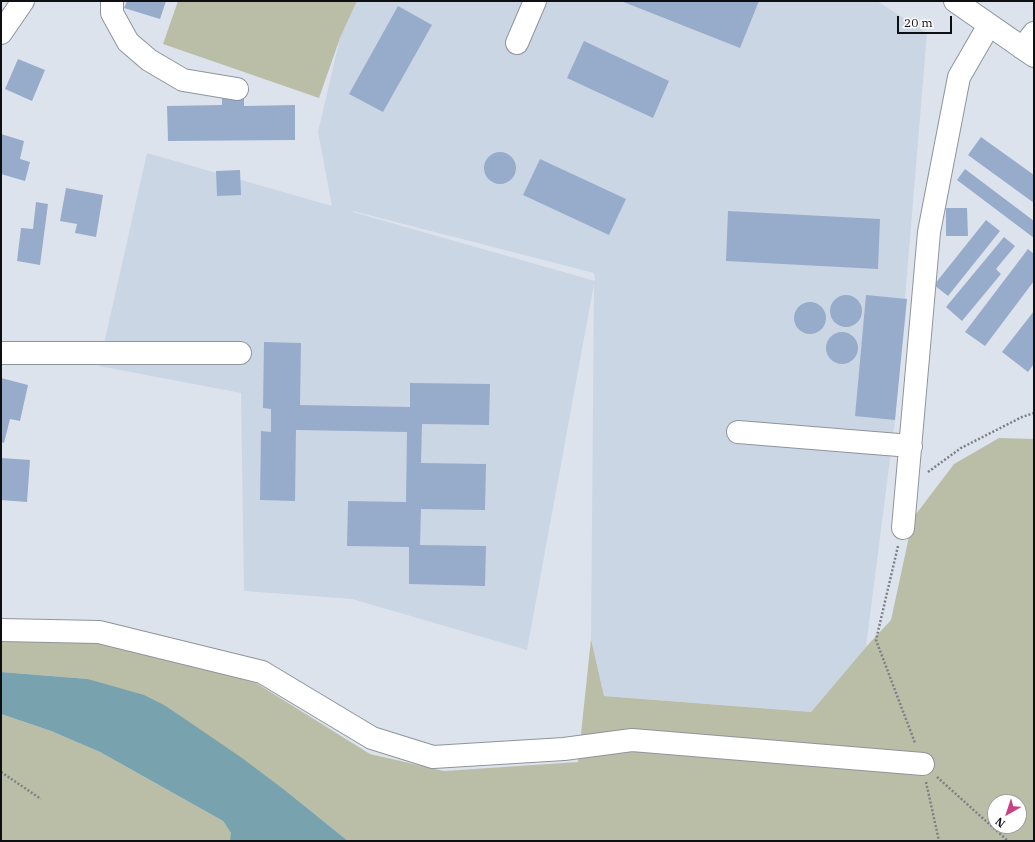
<!DOCTYPE html>
<html>
<head>
<meta charset="utf-8">
<style>
  body { margin:0 }
  #map { position:relative; width:1035px; height:842px; overflow:hidden; background:#dde3ec; font-family:"IBM Plex Serif",serif }
  canvas { display:block }
  .frame { position:absolute; inset:0; border:2px solid #0d0f12; pointer-events:none }
  .north { position:absolute; left:987px; top:794px; width:40px; height:40px; box-sizing:border-box; background:#fff; border:1px solid #9e9fa0; border-radius:50%; rotate:219deg; font-size:11px; font-weight:700; line-height:16px; text-align:center; color:#0d0f12 }
  .north::after { content:''; display:block; margin:auto; width:14px; height:18px; background:#c74283; clip-path:polygon(50% 0,100% 100%,50% 72%,0 100%) }
  .scale { position:absolute; left:897px; top:16px; width:55px; height:18px; box-sizing:border-box; border:2px solid #0d0f12; border-top:0; padding-left:5px; font-size:12px; line-height:14px; white-space:nowrap; color:#0d0f12; -webkit-text-stroke:3px #fff; paint-order:stroke }
</style>
</head>
<body>
<div id="map">
<canvas width="1035" height="842"></canvas>
<div class="frame"></div>
<div class="north">N</div>
<div class="scale">20 m</div>
</div>
<script>
const ctx = document.querySelector('canvas').getContext('2d');
ctx.lineJoin = 'round';
function paint(path, color) {
  ctx.fillStyle = color;
  ctx.fill(path, 'evenodd');
}
function poly(rows) {
  const path = new Path2D();
  for (const r of rows) {
    if (r.length === 3) {
      path.moveTo(r[0] + r[2], r[1]);
      path.arc(r[0], r[1], r[2], 0, 2 * Math.PI);
      continue;
    }
    path.moveTo(r[0], r[1]);
    for (let i = 2; i < r.length; i += 2) path.lineTo(r[i], r[i + 1]);
  }
  return path;
}
function trace(path, color, width, dash) {
  ctx.strokeStyle = color;
  ctx.lineWidth = width;
  ctx.lineCap = dash ? 'butt' : 'round';
  ctx.setLineDash(dash || []);
  ctx.stroke(path);
}
paint(poly([
  [357,1,877,1,927,33,895,420,866,647,811,712,604,696,591,639,594,284,527,650,352,599,244,591,241,393,99,366,147,153,332,206,318,132,340,38],
  [353,211,594,273,595,281,353,212]
]), '#cbd6e5');
paint(poly([
  [178,1,357,1,340,38,319,98,163,44],
  [999,438,1034,439,1034,841,348,841,286,791,166,706,88,679,1,672,1,642,98,639,256,683,370,754,444,771,578,762,591,639,604,696,811,712,866,647,891,620,913,518,954,464],
  [995,802,1019,802,1019,826,995,826],
  [1,714,51,731,100,752,223,821,231,833,231,839,230,841,1,841]
]), '#bbbea7');
paint(poly([
  [1,672,88,679,144,695,166,706,242,758,286,791,348,841,230,841,231,833,223,821,100,752,51,731,1,714]
]), '#78a3ae');
paint(poly([
  [127,1,166,1,160,19,124,8],
  [621,1,759,1,740,48],
  [398,6,432,25,383,112,349,94],
  [584,41,669,81,653,118,567,78],
  [18,59,45,70,32,101,5,89],
  [222,97,244,97,244,106,295,105,295,140,168,141,167,106,222,105],
  [1,134,24,141,20,159,30,162,25,181,1,174],
  [981,137,1034,175,1034,203,968,155],
  [500,168,16],
  [540,159,626,199,609,235,523,195],
  [965,169,1034,221,1034,238,957,180],
  [240,170,241,195,217,196,216,171],
  [66,188,103,195,96,237,75,233,77,224,60,221],
  [36,202,48,204,40,265,17,261,21,228,33,229],
  [946,208,967,208,968,236,946,236],
  [728,211,880,219,878,269,726,261],
  [986,220,1000,231,948,296,934,285],
  [1004,237,1015,246,996,269,1001,274,962,321,946,307],
  [1028,249,1034,254,1034,281,985,346,965,332],
  [866,295,907,299,895,420,855,416],
  [846,311,16],
  [810,318,16],
  [1034,311,1034,364,1028,372,1002,352],
  [842,348,16],
  [264,342,301,343,300,405,410,407,410,383,490,384,489,425,422,424,421,463,486,464,485,510,421,509,420,545,486,546,485,586,409,584,409,547,347,546,348,501,406,502,407,432,296,430,295,501,260,500,261,431,271,432,271,409,263,408],
  [1,378,28,385,20,421,10,419,4,443,1,442],
  [1,458,30,460,27,502,1,500]
]), '#97acca');
const minor = poly([
  [112,1,112,13,128,42,149,60,183,80,237,89],
  [955,1,1034,56],
  [1,33,23,1],
  [517,43,535,1],
  [1022,48,1034,33],
  [1,353,240,353],
  [738,432,911,446],
  [903,528,929,232,959,77,989,25],
  [1,630,99,632,262,672,372,738,433,757,564,749,632,740,923,764]
]);
trace(minor, '#8e949c', 24);
trace(poly([
  [928,472,961,448,1022,417,1034,413],
  [898,546,876,640,915,743],
  [1,772,41,799],
  [937,777,1008,841],
  [926,782,939,841]
]), '#7c8086', 2.5, [2, 2]);
trace(minor, '#fff', 22);
</script>
</body>
</html>
